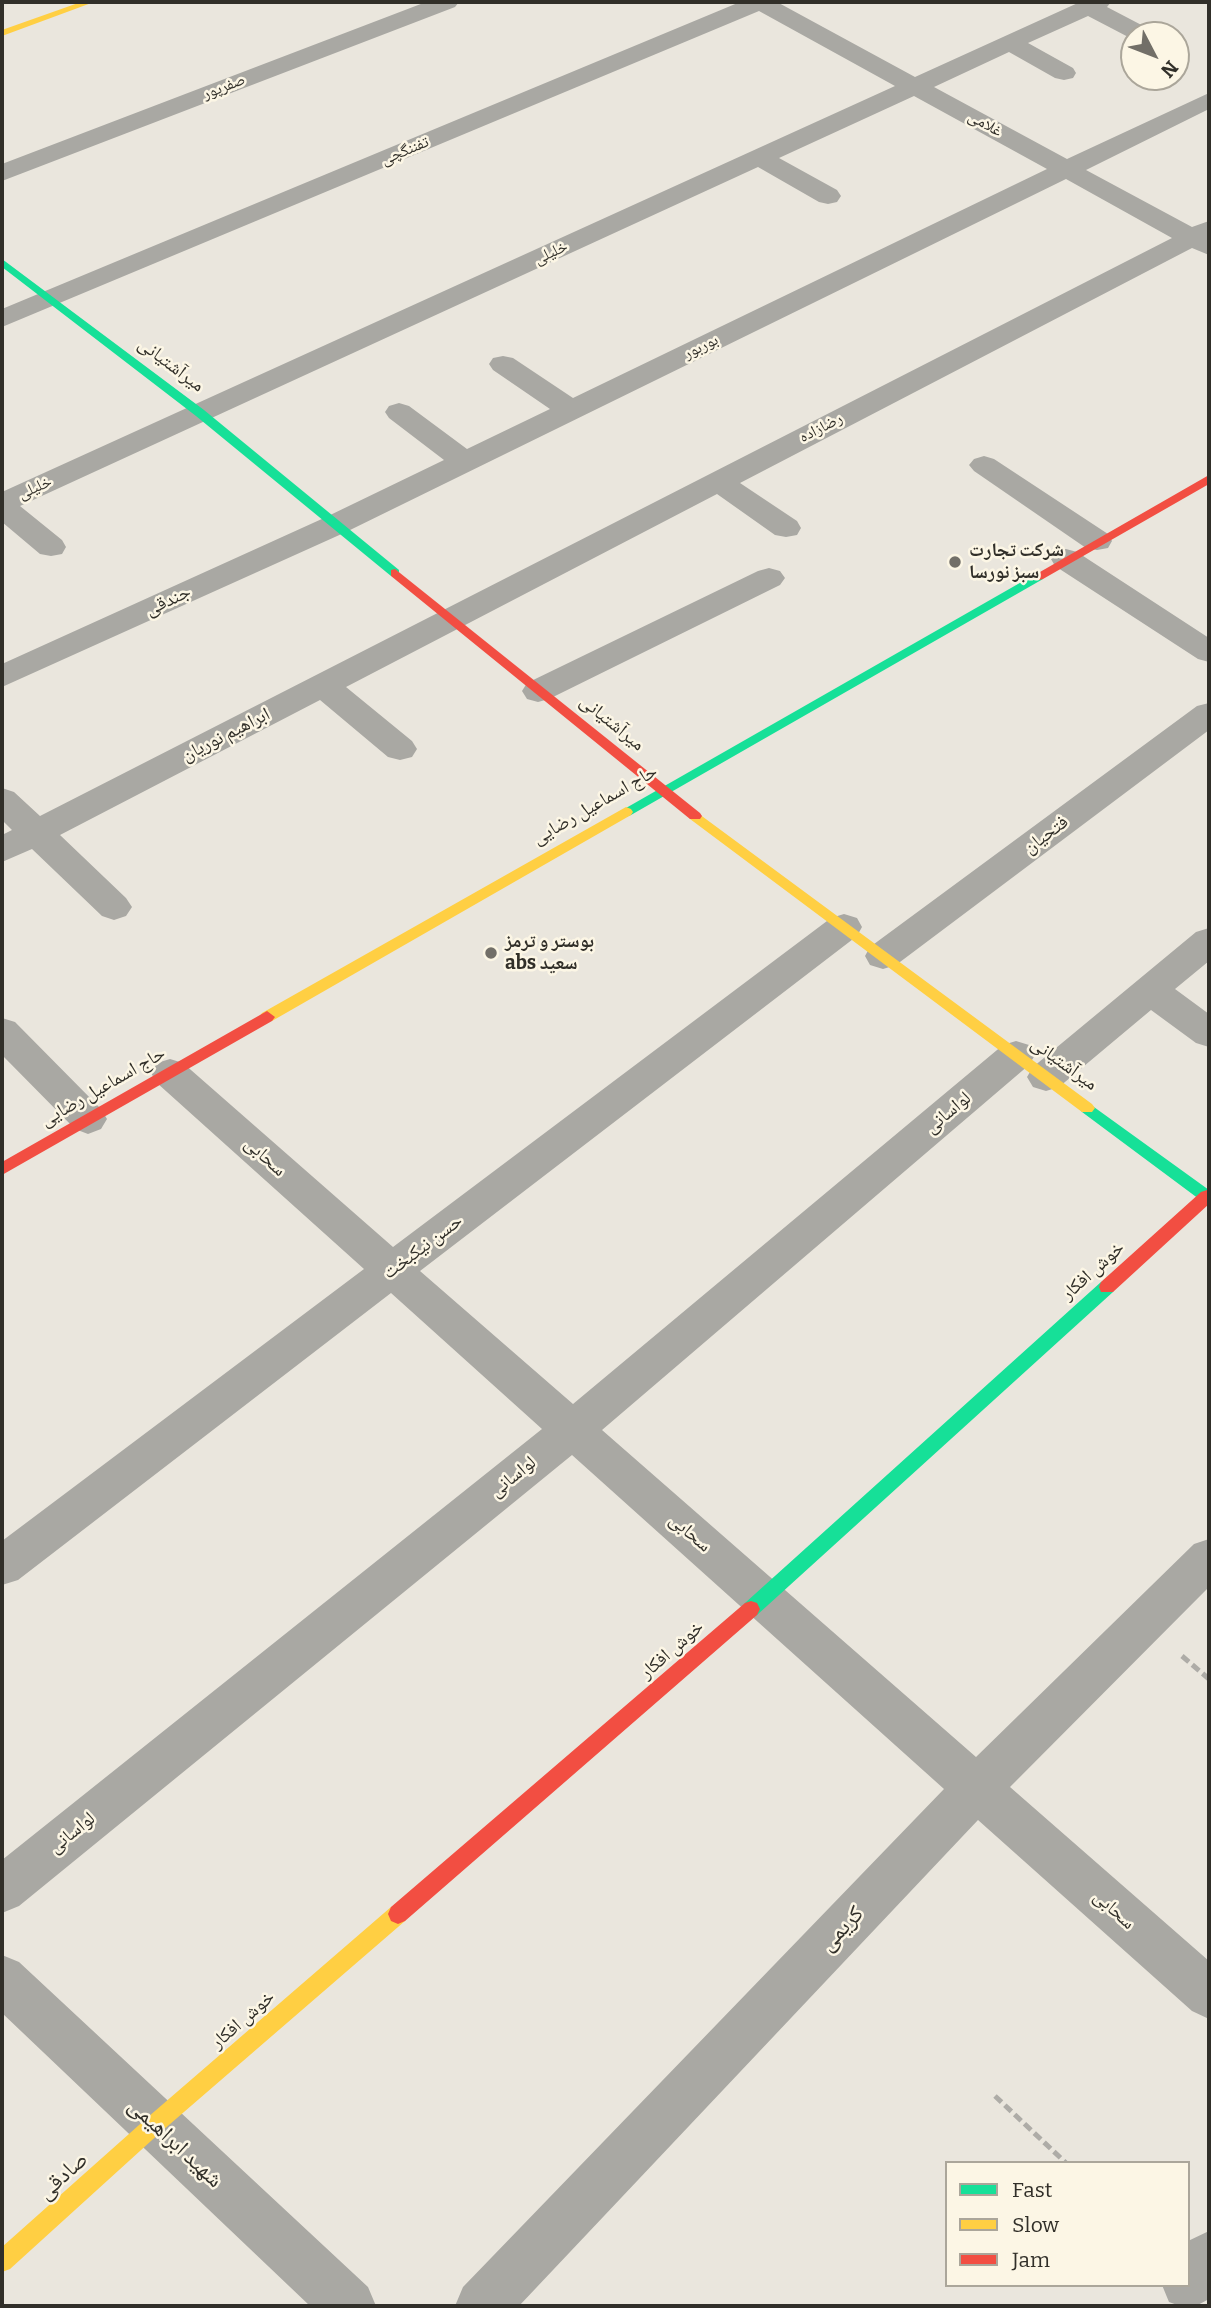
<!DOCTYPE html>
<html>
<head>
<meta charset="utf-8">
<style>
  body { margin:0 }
  #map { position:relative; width:1211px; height:2308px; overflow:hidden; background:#eae6dd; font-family:Bitter,serif }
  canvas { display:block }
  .frame { position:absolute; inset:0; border:4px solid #312f29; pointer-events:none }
  .legend { position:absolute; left:945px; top:2161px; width:245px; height:126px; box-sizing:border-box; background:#fcf6e5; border:2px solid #aba69a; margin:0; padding:9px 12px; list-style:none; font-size:21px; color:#312f29 }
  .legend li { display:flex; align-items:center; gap:14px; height:35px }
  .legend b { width:35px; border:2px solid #aba69a }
  .north { position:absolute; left:1120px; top:21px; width:70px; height:70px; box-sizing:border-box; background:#fcf6e5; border:2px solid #aba69a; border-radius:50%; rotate:132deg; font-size:19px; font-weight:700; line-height:28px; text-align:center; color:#312f29 }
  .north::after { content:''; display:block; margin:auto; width:24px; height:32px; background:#726f68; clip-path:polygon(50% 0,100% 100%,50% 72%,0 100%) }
</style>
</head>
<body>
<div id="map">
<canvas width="1211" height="2308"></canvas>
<div class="frame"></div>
<ul class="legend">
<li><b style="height:9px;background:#16e098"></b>Fast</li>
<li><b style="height:9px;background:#ffcf43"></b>Slow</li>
<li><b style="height:9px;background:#f24e42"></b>Jam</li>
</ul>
<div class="north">N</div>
</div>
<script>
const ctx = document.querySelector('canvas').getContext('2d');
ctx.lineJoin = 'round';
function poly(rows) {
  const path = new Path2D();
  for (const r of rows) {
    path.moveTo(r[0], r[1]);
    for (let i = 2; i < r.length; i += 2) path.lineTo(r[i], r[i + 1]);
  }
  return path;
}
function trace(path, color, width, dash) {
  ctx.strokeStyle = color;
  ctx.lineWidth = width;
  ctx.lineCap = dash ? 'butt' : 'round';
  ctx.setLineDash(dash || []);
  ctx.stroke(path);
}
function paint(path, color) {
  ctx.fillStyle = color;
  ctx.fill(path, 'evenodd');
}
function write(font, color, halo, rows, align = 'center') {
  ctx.font = font + ' Bitter,"Noto Naskh Arabic",serif';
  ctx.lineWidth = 5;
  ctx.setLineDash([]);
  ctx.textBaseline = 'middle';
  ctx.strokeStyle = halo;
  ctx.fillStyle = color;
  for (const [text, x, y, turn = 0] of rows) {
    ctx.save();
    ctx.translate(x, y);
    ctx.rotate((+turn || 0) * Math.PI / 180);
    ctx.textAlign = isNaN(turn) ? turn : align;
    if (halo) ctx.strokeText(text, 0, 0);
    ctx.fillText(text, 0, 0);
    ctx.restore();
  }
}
trace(poly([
  [1182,1656,1209,1679],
  [995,2096,1066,2163]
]), '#aeaca7', 5, [9, 4.5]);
paint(poly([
  [426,2,459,2,455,7,2,181,2,164,426,2],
  [740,2,777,2,915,77,1080,2,1111,2,1107,7,1151,30,1155,35,1134,35,1134,40,1088,16,1028,43,1073,68,1076,73,1073,78,1064,80,1055,78,1009,52,934,87,1067,159,1209,93,1209,109,1086,170,1192,227,1209,221,1209,255,1192,248,740,483,797,521,801,528,797,535,786,537,775,535,717,494,346,687,412,741,417,749,412,757,400,760,388,757,320,700,60,835,126,898,132,907,126,916,114,920,102,916,32,849,2,862,2,835,12,830,2,820,2,788,14,792,40,816,1172,238,1066,179,346,532,2,687,2,664,324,518,444,460,389,418,385,412,389,406,399,403,409,406,467,449,550,409,493,370,489,364,493,358,503,356,513,358,573,398,1047,169,914,96,779,158,837,190,841,196,837,202,828,204,819,202,758,167,20,506,62,540,66,547,62,554,51,556,40,554,2,522,2,492,895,86,759,11,2,327,2,309,740,2],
  [984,456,994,459,1108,534,1112,541,1108,548,1097,550,1086,548,974,471,969,465,974,459,984,456],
  [1066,549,1077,552,1209,638,1209,662,1198,659,1055,566,1051,559,1055,552,1066,549],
  [769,568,780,571,785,578,780,585,549,699,538,702,527,699,522,691,527,683,758,571,769,568],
  [1209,703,1209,730,896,965,883,969,870,965,865,956,870,947,1197,706,1209,703],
  [844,914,857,918,862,927,857,936,420,1271,573,1404,1003,1045,1016,1041,1029,1045,1035,1055,1029,1065,602,1430,976,1757,1194,1544,1209,1539,1209,1587,1010,1787,1209,1961,1209,2019,1192,2011,978,1820,519,2306,455,2306,463,2287,944,1789,572,1455,19,1906,2,1913,2,1860,542,1429,391,1293,18,1580,2,1585,2,1541,364,1269,157,1083,151,1073,157,1063,170,1059,183,1063,393,1247,831,918,844,914],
  [1209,928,1209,961,1175,989,1209,1014,1209,1047,1196,1043,1151,1010,1059,1087,1046,1091,1033,1087,1027,1077,1033,1067,1196,932,1209,928],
  [2,1018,15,1022,101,1109,107,1119,101,1129,88,1134,75,1129,2,1055,2,1018],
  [2,1955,19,1962,368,2287,376,2306,310,2306,2,2013,2,1955],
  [1209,2231,1209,2299,1196,2306,1180,2306,1169,2302,1162,2285,1188,2285,1188,2241,1209,2231]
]), '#a9a8a3');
paint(poly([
  [2,259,204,410,399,570,399,576,391,576,196,416,2,267,2,259],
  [1039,572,1043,573,1043,579,631,815,626,817,619,812,1039,572],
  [1087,1102,1209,1190,1209,1204,1203,1202,1082,1112,1079,1108,1087,1102],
  [1107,1280,1113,1282,1115,1287,1113,1292,757,1615,751,1617,745,1615,742,1609,745,1603,1101,1282,1107,1280]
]), '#16e098');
paint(poly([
  [81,2,94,2,2,36,2,30,81,2],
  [626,807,631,809,633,812,631,815,272,1021,262,1021,259,1017,262,1013,626,807],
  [695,811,1092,1104,1095,1108,1092,1112,1082,1112,690,819,688,816,690,813,695,811],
  [398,1904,405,1907,408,1914,405,1921,162,2131,10,2269,2,2272,2,2247,148,2117,391,1907,398,1904]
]), '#ffcf43');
paint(poly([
  [1209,475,1209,484,1043,579,1039,580,1033,576,1209,475],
  [395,569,700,813,702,816,700,819,690,819,391,576,391,570,395,569],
  [267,1011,275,1017,272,1021,2,1175,2,1162,267,1011],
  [1207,1190,1209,1190,1209,1204,1113,1292,1101,1292,1099,1287,1101,1282,1201,1192,1207,1190],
  [751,1601,757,1603,760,1609,757,1615,405,1921,398,1924,391,1921,388,1914,391,1907,745,1603,751,1601]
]), '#f24e42');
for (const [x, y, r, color] of [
  [955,562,7,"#726f68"],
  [491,953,7,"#726f68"]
]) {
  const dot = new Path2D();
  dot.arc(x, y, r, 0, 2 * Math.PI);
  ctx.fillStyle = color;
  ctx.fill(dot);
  trace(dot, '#fcf6e5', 2.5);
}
write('16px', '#312f29', '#fcf6e5', [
  ["صفرپور",224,87,-21],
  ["غلامی",985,124,29],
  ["تفننگچی",405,151,-23],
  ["خلیلی",551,253,-25],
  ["بوربور",701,347,-26],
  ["رضازاده",821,428,-27],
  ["خلیلی",35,488,-24]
]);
write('19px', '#312f29', '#fcf6e5', [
  ["میرآشتیانی",171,365,37],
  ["جندقی",168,601,-25],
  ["میرآشتیانی",612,723,39],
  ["ابراهیم نوریان",226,735,-27],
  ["حاج اسماعیل رضایی",595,805,-30],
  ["فتحیان",1046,835,-37],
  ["میرآشتیانی",1064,1064,36],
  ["حاج اسماعیل رضایی",103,1087,-30],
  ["لواسانی",948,1113,-40],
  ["سحابی",265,1157,42],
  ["حسن نیکبخت",423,1247,-37],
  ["خوش افکار",1093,1271,-42],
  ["لواسانی",513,1477,-39],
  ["سحابی",690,1533,41],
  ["خوش افکار",672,1650,-41],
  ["لواسانی",72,1833,-39],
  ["سحابی",1114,1910,42],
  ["خوش افکار",243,2020,-41]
]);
write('bold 19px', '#312f29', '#fcf6e5', [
  ["شرکت تجارت",969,551],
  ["سبز نورسا",969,573],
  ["بوستر و ترمز",505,942],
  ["abs سعید",505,964]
], 'left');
write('23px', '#312f29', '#fcf6e5', [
  ["کریمی",842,1929,-46],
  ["شهید ابراهیمی",175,2143,43],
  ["صادقی",63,2176,-42]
]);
</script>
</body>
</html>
